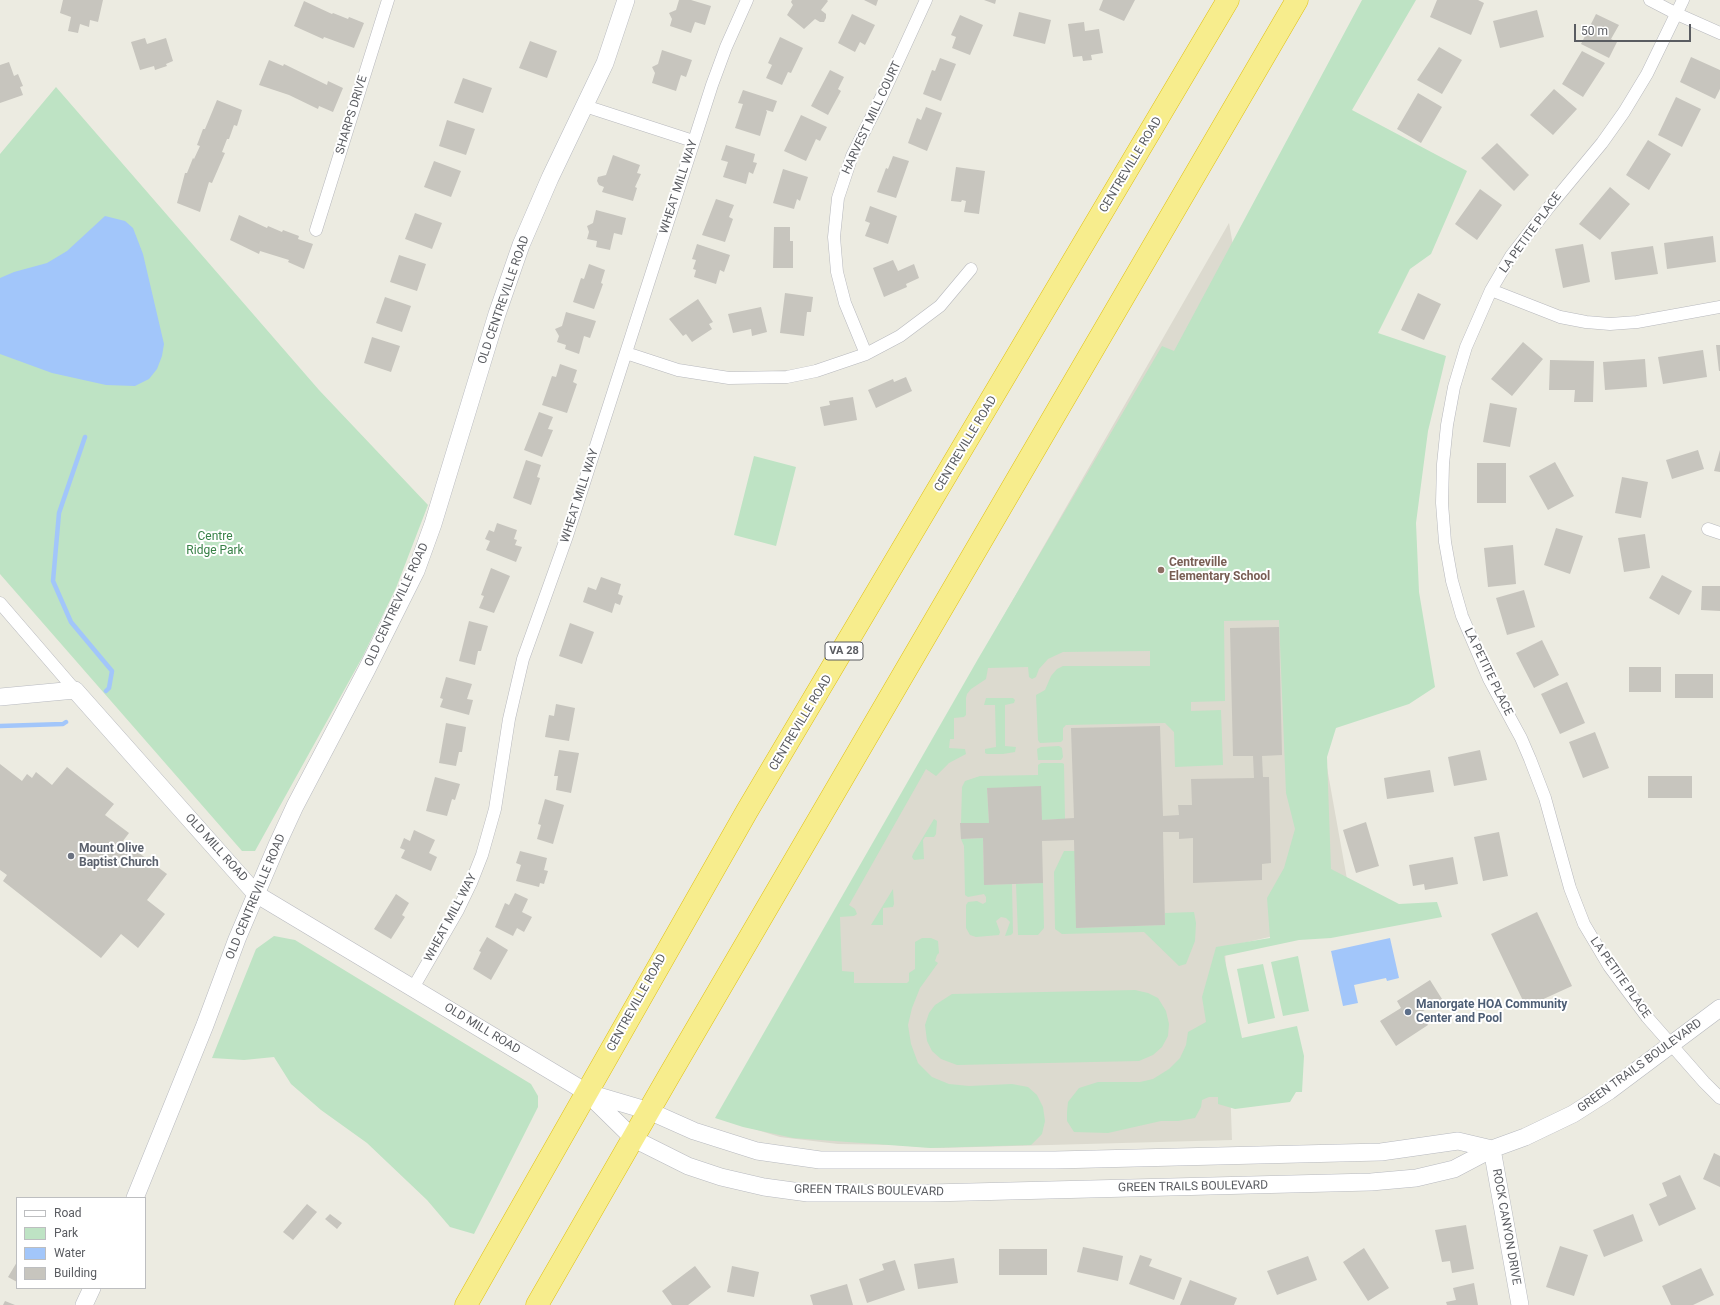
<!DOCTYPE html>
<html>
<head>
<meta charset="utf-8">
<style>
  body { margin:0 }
  #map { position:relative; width:1720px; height:1305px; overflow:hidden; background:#ecebe1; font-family:Roboto,sans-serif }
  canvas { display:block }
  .legend { position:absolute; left:16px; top:1197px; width:130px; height:92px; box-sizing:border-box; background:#fff; border:1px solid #bdbec0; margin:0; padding:5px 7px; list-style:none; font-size:12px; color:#5a5c61 }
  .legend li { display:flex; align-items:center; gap:8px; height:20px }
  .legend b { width:20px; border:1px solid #bdbec0 }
  .scale { position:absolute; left:1574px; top:24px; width:117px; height:18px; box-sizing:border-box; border:2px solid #5a5c61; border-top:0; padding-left:5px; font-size:12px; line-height:14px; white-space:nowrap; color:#5a5c61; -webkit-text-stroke:3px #fff; paint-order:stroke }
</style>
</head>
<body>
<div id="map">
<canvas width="1720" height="1305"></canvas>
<ul class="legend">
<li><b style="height:5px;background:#fff"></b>Road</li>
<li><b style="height:11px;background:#bee3c4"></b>Park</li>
<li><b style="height:11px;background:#a2c6fa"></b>Water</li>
<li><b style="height:11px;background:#c7c5be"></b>Building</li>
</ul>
<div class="scale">50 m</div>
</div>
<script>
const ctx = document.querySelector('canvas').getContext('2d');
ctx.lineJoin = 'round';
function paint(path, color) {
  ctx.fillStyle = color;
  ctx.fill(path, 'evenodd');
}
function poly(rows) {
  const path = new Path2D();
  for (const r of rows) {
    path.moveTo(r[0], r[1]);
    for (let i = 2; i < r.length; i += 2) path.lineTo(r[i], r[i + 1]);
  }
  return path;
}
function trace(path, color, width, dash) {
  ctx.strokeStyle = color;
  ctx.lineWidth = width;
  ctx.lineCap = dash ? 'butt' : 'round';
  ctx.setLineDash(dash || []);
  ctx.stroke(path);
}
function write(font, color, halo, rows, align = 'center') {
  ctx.font = font + ' Roboto,sans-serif';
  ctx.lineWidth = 4;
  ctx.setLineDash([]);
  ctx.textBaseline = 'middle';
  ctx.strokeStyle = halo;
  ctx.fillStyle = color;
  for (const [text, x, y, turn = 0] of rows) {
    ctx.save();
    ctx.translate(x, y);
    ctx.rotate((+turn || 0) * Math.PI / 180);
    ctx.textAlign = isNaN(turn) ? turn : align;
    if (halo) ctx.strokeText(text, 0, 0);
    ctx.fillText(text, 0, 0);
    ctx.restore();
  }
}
paint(poly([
  [1229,223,1354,918,1225,947,1232,1140,939,1148,894,1145,838,1144,780,1137,741,1125,717,1116]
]), '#dcdacf');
paint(poly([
  [1362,0,1416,0,1352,110,1467,171,1431,254,1410,269,1378,333,1446,356,1428,431,1416,523,1419,592,1435,687,1409,704,1336,728,1327,757,1331,869,1399,904,1437,902,1442,917,1331,938,1299,940,1224,956,1242,1038,1297,1026,1304,1056,1302,1092,1296,1092,1290,1102,1235,1109,1218,1104,1218,1097,1209,1097,1202,1100,1201,1107,1195,1118,1178,1121,1161,1121,1108,1133,1074,1132,1067,1121,1067,1112,1068,1102,1079,1088,1098,1082,1140,1082,1153,1079,1169,1069,1180,1058,1186,1045,1188,1032,1206,1022,1202,997,1216,947,1270,938,1267,898,1284,868,1295,829,1286,793,1279,620,1224,621,1225,701,1191,702,1191,711,1221,710,1223,765,1175,767,1174,732,1165,723,1066,725,1063,728,1063,740,1061,742,1040,743,1038,740,1036,695,1045,690,1051,676,1057,669,1063,666,1150,666,1150,651,1063,652,1048,659,1039,669,1036,677,1032,679,1029,677,1028,667,988,668,986,679,971,689,967,694,966,698,966,715,964,717,954,718,954,739,950,739,949,748,965,749,966,754,949,763,936,776,926,769,849,905,855,909,857,914,854,916,840,917,842,971,854,972,854,983,907,983,909,981,909,973,915,969,915,942,922,938,931,938,938,941,939,953,937,955,935,961,938,963,920,988,912,1008,908,1025,911,1044,918,1063,932,1077,949,1084,969,1086,1012,1084,1028,1087,1037,1095,1043,1107,1045,1121,1042,1134,1031,1145,930,1148,793,1138,743,1127,715,1118,978,659,1162,346,1174,351],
  [56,87,319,390,428,505,396,588,363,656,255,851,242,851,0,574,0,154],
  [754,456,796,467,776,546,734,535],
  [986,698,1013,698,1015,700,1014,703,1005,705,1005,746,1016,747,1015,752,1003,754,987,754,985,753,985,749,996,747,995,705,984,705],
  [1059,746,1062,748,1063,757,1061,760,1038,760,1037,749,1041,747],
  [1041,763,1062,763,1064,764,1065,819,1042,820,987,788,989,823,961,823,962,787,965,781,980,776,1038,775,1038,765],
  [934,819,937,821,936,834,934,837,925,837,923,840,924,859,914,860,912,857,913,854],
  [983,838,984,885,1012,884,1013,933,1011,935,1005,936,1010,922,1006,918,1001,917,996,921,1000,932,999,935,976,937,970,935,966,928,966,905,968,902,977,901,983,904,986,902,986,897,984,894,968,897,965,895,964,846,961,839],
  [1064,851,1075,851,1076,928,1165,925,1165,913,1194,912,1196,923,1195,941,1186,964,1179,966,1144,932,1062,934,1055,929,1054,872],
  [1043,883,1044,928,1038,935,1018,935,1016,884],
  [893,889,894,904,893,907,883,908,883,925,871,925],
  [274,936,295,940,531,1084,538,1096,538,1107,474,1234,450,1227,427,1200,367,1143,321,1110,291,1084,274,1057,244,1060,212,1058,256,949],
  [1298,956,1309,1011,1283,1016,1271,962],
  [1263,964,1275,1018,1248,1024,1237,969],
  [1135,990,1148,993,1158,998,1166,1011,1169,1024,1168,1036,1162,1047,1153,1055,1139,1061,957,1065,941,1059,932,1051,927,1041,925,1025,929,1013,935,1005,952,994]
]), '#bee3c4');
paint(poly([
  [105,216,125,221,133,228,143,254,164,344,162,356,157,369,149,379,135,386,106,385,52,373,0,354,0,278,14,272,47,263,67,251],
  [1390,938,1399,978,1387,981,1386,978,1354,985,1358,1003,1343,1006,1331,951]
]), '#a2c6fa');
trace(poly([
  [85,437,59,513,53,581,71,622,112,671,109,688,106,691],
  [0,726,63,724,66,722]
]), '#a2c6fa', 4.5);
paint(poly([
  [63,0,103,0,98,22,90,20,89,27,80,24,78,33,68,31,71,17,60,13],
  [679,0,691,0,711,6,705,25,695,22,691,33,670,26,672,19,669,13,676,10],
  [792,0,827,0,828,1,821,10,826,14,826,18,824,22,820,22,815,19,804,29,787,15,793,5,791,2],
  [864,0,878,0,876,6],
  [984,0,996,0,995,4],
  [1103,0,1135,0,1124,21,1099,10],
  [1437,0,1478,0,1484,3,1471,35,1430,17],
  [304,1,332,14,333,13,348,19,349,17,364,23,354,48,324,37,323,39,294,26],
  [1537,10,1544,37,1500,48,1493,21],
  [1019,12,1051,20,1045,44,1013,36],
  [852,14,875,25,865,45,860,42,855,52,838,43],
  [1596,14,1619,25,1611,39,1617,42,1609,58,1581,44],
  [960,15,983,25,970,55,952,48,956,37,951,35],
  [1084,22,1085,31,1099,29,1103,53,1091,55,1092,60,1083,61,1082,56,1073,57,1068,24],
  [780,37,803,48,791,73,788,72,782,85,766,78,772,65,768,63],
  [145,38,147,44,166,38,173,61,166,64,167,66,155,70,154,66,140,70,131,42],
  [530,41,557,51,547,78,519,68],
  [1439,47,1462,60,1442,94,1417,80],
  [662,50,692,60,686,77,681,75,676,91,652,83,655,73,652,67,658,64],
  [1582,51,1605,63,1583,97,1562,84],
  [1691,57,1720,70,1720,89,1715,99,1680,82],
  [940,58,956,64,941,101,923,94,932,70,935,71],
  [269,60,283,66,284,64,327,85,328,81,343,88,333,112,319,106,318,109,289,95,259,85],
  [9,62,14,76,18,74,23,86,20,87,23,95,0,103,0,65],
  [830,70,844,77,838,89,841,91,828,115,811,106],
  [463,78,492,88,483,113,454,103],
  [1554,89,1577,109,1553,135,1530,115],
  [743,90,777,101,773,112,766,110,767,112,760,136,735,128,743,104,738,103],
  [1418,93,1442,107,1421,143,1397,129],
  [1676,97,1701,109,1682,147,1658,135],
  [217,100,242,110,237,126,234,125,229,139,227,139,222,152,225,153,212,183,209,182,200,212,177,203,185,173,187,173,193,158,194,159,200,146,197,145,203,129,205,129],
  [926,107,942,113,927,151,908,143,917,118,921,120],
  [801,115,827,127,820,141,816,139,806,161,784,151],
  [447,120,475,129,466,155,439,146],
  [1648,140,1671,154,1649,190,1626,175],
  [1497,143,1529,175,1514,191,1481,158],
  [726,145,755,154,753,162,757,163,753,174,749,172,746,184,723,177,728,162,721,160],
  [613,155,640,165,637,173,641,174,635,187,637,188,633,201,602,192,604,187,599,185,597,181,598,177,606,175],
  [893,156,909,161,896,198,877,192,886,168,888,169],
  [434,161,461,171,451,197,424,187],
  [956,167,985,171,979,214,964,212,966,201,962,200,961,202,951,201],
  [783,169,808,177,800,201,797,199,794,209,773,203],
  [1610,187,1630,204,1600,240,1579,224],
  [1480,189,1502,205,1477,240,1455,224],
  [716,199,734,205,729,217,733,219,725,242,702,235],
  [870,206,897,216,888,244,865,236,870,223,865,221],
  [596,210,626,218,622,235,614,233,610,250,596,247,597,241,587,239,589,232,587,226,593,223],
  [415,213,442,223,432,249,405,239],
  [239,215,267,228,268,226,282,232,283,230,299,236,298,239,313,244,304,269,288,262,289,260,260,251,259,254,230,240],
  [774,227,790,227,790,241,793,241,793,268,773,268],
  [1713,236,1716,262,1667,269,1664,243],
  [697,244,730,255,724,272,720,270,716,284,694,277,696,270,693,269,696,260,692,259],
  [1583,244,1590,282,1563,288,1555,249],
  [1653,246,1658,274,1615,280,1611,252],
  [399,255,426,264,417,291,390,282],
  [893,260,898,271,914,264,919,278,906,284,907,287,884,297,873,268],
  [589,264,605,270,601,283,603,284,594,309,573,302,581,278,584,279],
  [785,293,813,297,811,312,807,312,804,336,780,333],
  [1418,293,1441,304,1424,340,1401,330],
  [385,297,411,306,402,332,376,323],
  [698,299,713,322,709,324,712,329,692,342,686,334,683,336,669,319],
  [761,307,767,332,752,336,751,329,733,333,728,314],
  [566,312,596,321,590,338,584,336,579,354,565,349,566,345,557,342,559,336,555,329,562,326],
  [372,337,400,346,391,372,364,363],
  [1523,342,1543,359,1512,396,1491,379],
  [1716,345,1720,345,1720,371,1719,371],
  [1703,350,1707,377,1663,384,1658,357],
  [1645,359,1647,387,1605,390,1603,362],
  [1550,360,1594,361,1593,402,1574,402,1575,390,1549,390],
  [560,364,577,370,573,382,577,384,567,413,542,405,552,376,556,377],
  [906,377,912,391,876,408,868,390,893,379,894,382],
  [853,397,857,420,824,426,820,407,830,405,829,401],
  [1490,403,1517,408,1510,447,1483,442],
  [539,412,553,417,548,429,553,430,542,457,524,450],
  [1698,450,1704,469,1672,479,1666,460],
  [1720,450,1720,472,1714,471],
  [526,460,541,465,537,477,540,478,531,505,513,498],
  [1555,462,1574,496,1548,510,1529,476],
  [1477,463,1506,463,1506,503,1477,503],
  [1622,477,1648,482,1641,518,1615,513],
  [497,523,517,530,514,539,517,540,515,545,522,547,516,562,486,550,490,541,485,539,489,530,494,532],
  [1556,528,1583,536,1570,574,1544,565],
  [1645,534,1650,568,1624,572,1618,538],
  [1513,545,1516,584,1488,587,1484,548],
  [491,568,510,576,494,613,479,608,484,596,481,595],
  [1662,575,1692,591,1679,615,1649,598],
  [601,577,621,584,618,594,623,596,620,605,615,603,612,613,583,602,588,587,596,590],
  [1702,586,1720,586,1720,611,1701,610],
  [1524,590,1535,627,1507,635,1496,598],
  [469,621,488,626,481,651,478,651,475,665,459,661],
  [570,623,594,632,582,664,559,656],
  [1279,627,1282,755,1262,756,1263,777,1269,777,1271,863,1262,864,1262,880,1193,883,1193,838,1179,839,1179,832,1163,832,1165,925,1076,928,1074,840,1042,841,1043,883,984,885,983,838,961,839,960,823,989,823,987,788,1041,786,1042,820,1074,818,1071,728,1160,726,1163,816,1179,815,1178,805,1192,805,1191,779,1254,778,1253,756,1233,756,1230,628],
  [1542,640,1559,675,1534,688,1516,653],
  [1629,667,1661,667,1661,692,1629,692],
  [1675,674,1713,674,1713,698,1675,698],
  [446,677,472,684,467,699,473,700,469,715,440,707,443,699,440,698],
  [1567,682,1585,723,1560,734,1541,694],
  [556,704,575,708,569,741,545,737,549,715,554,716],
  [446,723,466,727,462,752,459,752,456,766,439,763],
  [1595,732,1609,768,1583,778,1569,742],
  [559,750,579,753,571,793,556,790,558,776,554,776],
  [1480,750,1487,780,1454,786,1448,757],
  [0,764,22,781,27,774,32,778,36,772,52,785,67,767,114,804,105,815,129,833,123,841,167,874,147,900,165,914,138,948,121,934,101,958,3,881,7,875,0,870],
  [1430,770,1434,792,1387,799,1384,778],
  [1648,776,1692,776,1692,798,1648,798],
  [435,777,460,784,455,800,452,799,447,816,426,811],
  [545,799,564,805,553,844,537,839,541,825,538,824],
  [1366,822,1379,866,1356,873,1343,830],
  [414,830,435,840,429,853,437,857,431,871,401,858,405,850,400,848,404,838,410,841],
  [1499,832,1508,876,1483,881,1474,837],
  [520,851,547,858,544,870,548,871,544,884,540,883,539,887,516,881,521,865,516,863],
  [1453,857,1458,884,1425,890,1424,884,1413,886,1409,865],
  [515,893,528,899,522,912,532,917,524,932,517,928,513,936,495,927,505,903,509,905],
  [396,894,409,903,402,915,405,917,391,939,374,929],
  [1537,912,1572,986,1526,1007,1491,934],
  [487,937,508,950,491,980,473,969,481,952,479,951],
  [1430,980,1442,999,1420,1013,1428,1025,1396,1046,1380,1021,1401,1008,1397,1001],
  [1714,1153,1720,1156,1720,1187,1703,1179],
  [1680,1175,1696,1209,1659,1226,1649,1204,1667,1196,1662,1183],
  [307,1204,317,1212,293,1240,283,1232],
  [330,1214,342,1223,337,1229,325,1219],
  [1633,1214,1643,1241,1604,1257,1593,1230],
  [1466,1225,1474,1269,1452,1273,1450,1261,1442,1262,1435,1230],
  [1560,1246,1588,1255,1574,1296,1546,1287],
  [1083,1247,1123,1256,1118,1281,1077,1272],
  [1364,1248,1389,1288,1368,1301,1343,1262],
  [999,1249,1047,1249,1047,1275,999,1275],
  [1140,1255,1152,1259,1149,1266,1182,1278,1174,1300,1129,1284],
  [1308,1256,1317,1280,1277,1295,1267,1271],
  [954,1258,958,1283,918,1289,914,1264],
  [895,1260,905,1290,867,1303,859,1279,884,1270,882,1264],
  [17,1262,17,1282,8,1277],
  [695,1266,711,1287,688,1305,672,1305,662,1291],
  [732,1266,759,1272,754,1297,727,1292],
  [1701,1268,1714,1295,1693,1305,1671,1305,1662,1286],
  [1190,1280,1237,1298,1234,1305,1180,1305],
  [1474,1283,1478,1305,1447,1305,1446,1302,1456,1300,1453,1288],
  [847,1284,853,1305,813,1305,810,1295],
  [5,1301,15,1305,3,1305]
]), '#c7c5be');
const street = poly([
  [1650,0,1677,14,1720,33],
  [1683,0,1647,74,1624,112,1602,143,1549,207,1511,256,1491,290,1466,347,1454,387,1447,425,1443,464,1442,503,1445,542,1452,581,1462,616,1489,679,1521,738,1530,759,1545,798,1570,888,1584,924,1609,966,1647,1017,1704,1082,1720,1098],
  [585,106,693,141],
  [316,230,388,0],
  [1491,290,1560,317,1586,322,1610,324,1637,322,1720,307],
  [626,353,678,370,729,378,787,377,816,371,866,354,900,336,940,306,971,269],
  [866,354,845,303,837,272,834,237,838,198,852,156,882,96,926,0],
  [1708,529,1720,533],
  [0,603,75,690],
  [413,988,458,910,471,883,482,855,495,809,509,719,523,659,567,536,712,85,726,47,747,0]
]);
const secondary = poly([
  [0,697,75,690,256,894,586,1092,634,1139,688,1166,721,1177,764,1187,808,1193,930,1193,1371,1182,1416,1178,1454,1169,1492,1149,1525,1137,1573,1114,1609,1091,1720,1008],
  [588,1093,649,1111,694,1131,757,1151,820,1160,1055,1160,1381,1152,1458,1141,1492,1149],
  [1492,1149,1520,1305],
  [135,1198,205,1025,237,939,277,845,295,806,366,671,416,571,433,524,497,314,521,245,550,178,605,63,626,0],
  [84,1305,92,1288]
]);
const highway = poly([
  [466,1305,747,811,1228,0],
  [537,1305,670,1074,1297,0]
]);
trace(street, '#b7b8bd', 13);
trace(secondary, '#b7b9bf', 18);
trace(highway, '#e1c00b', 23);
trace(street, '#fff', 12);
trace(secondary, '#fff', 17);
trace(highway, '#f7ed8d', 22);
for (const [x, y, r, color] of [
  [1161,570,4,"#8d6e63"],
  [71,856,4,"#6b7280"],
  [1408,1012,4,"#5c6f8a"]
]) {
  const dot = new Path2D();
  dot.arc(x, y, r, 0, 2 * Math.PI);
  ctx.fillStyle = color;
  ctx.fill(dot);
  trace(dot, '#fff', 1.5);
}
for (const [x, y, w] of [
  [844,651,38]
]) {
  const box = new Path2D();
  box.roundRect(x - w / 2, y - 9, w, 18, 3);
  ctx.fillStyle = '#fff';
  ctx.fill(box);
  trace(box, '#5a5c61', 1);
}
write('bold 11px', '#5a5c61', null, [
  ["VA 28",844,651]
]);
write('12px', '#5a5c61', '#fff', [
  ["SHARPS DRIVE",352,115,-73],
  ["HARVEST MILL COURT",872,118,-65],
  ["CENTREVILLE ROAD",1131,165,-59],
  ["WHEAT MILL WAY",679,187,-72],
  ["LA PETITE PLACE",1531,233,-54],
  ["OLD CENTREVILLE ROAD",504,300,-71],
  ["CENTREVILLE ROAD",966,444,-59],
  ["WHEAT MILL WAY",580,496,-72],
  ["OLD CENTREVILLE ROAD",397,605,-65],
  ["LA PETITE PLACE",1488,672,64],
  ["CENTREVILLE ROAD",801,723,-59],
  ["OLD MILL ROAD",216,848,48],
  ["OLD CENTREVILLE ROAD",256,897,-67],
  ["WHEAT MILL WAY",451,918,-62],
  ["LA PETITE PLACE",1620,978,55],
  ["CENTREVILLE ROAD",637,1003,-61],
  ["OLD MILL ROAD",482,1029,31],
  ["GREEN TRAILS BOULEVARD",1640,1066,-36],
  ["GREEN TRAILS BOULEVARD",1193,1187,-1],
  ["GREEN TRAILS BOULEVARD",869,1191,1],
  ["ROCK CANYON DRIVE",1506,1227,80]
]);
write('12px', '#388147', '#fff', [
  ["Centre",215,537],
  ["Ridge Park",215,551]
]);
write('bold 12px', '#785e54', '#fff', [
  ["Centreville",1169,563],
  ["Elementary School",1169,577]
], 'left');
write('bold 12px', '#5b616d', '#fff', [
  ["Mount Olive",79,849],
  ["Baptist Church",79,863]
], 'left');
write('bold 12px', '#4e5e75', '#fff', [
  ["Manorgate HOA Community",1416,1005],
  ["Center and Pool",1416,1019]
], 'left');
</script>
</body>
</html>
